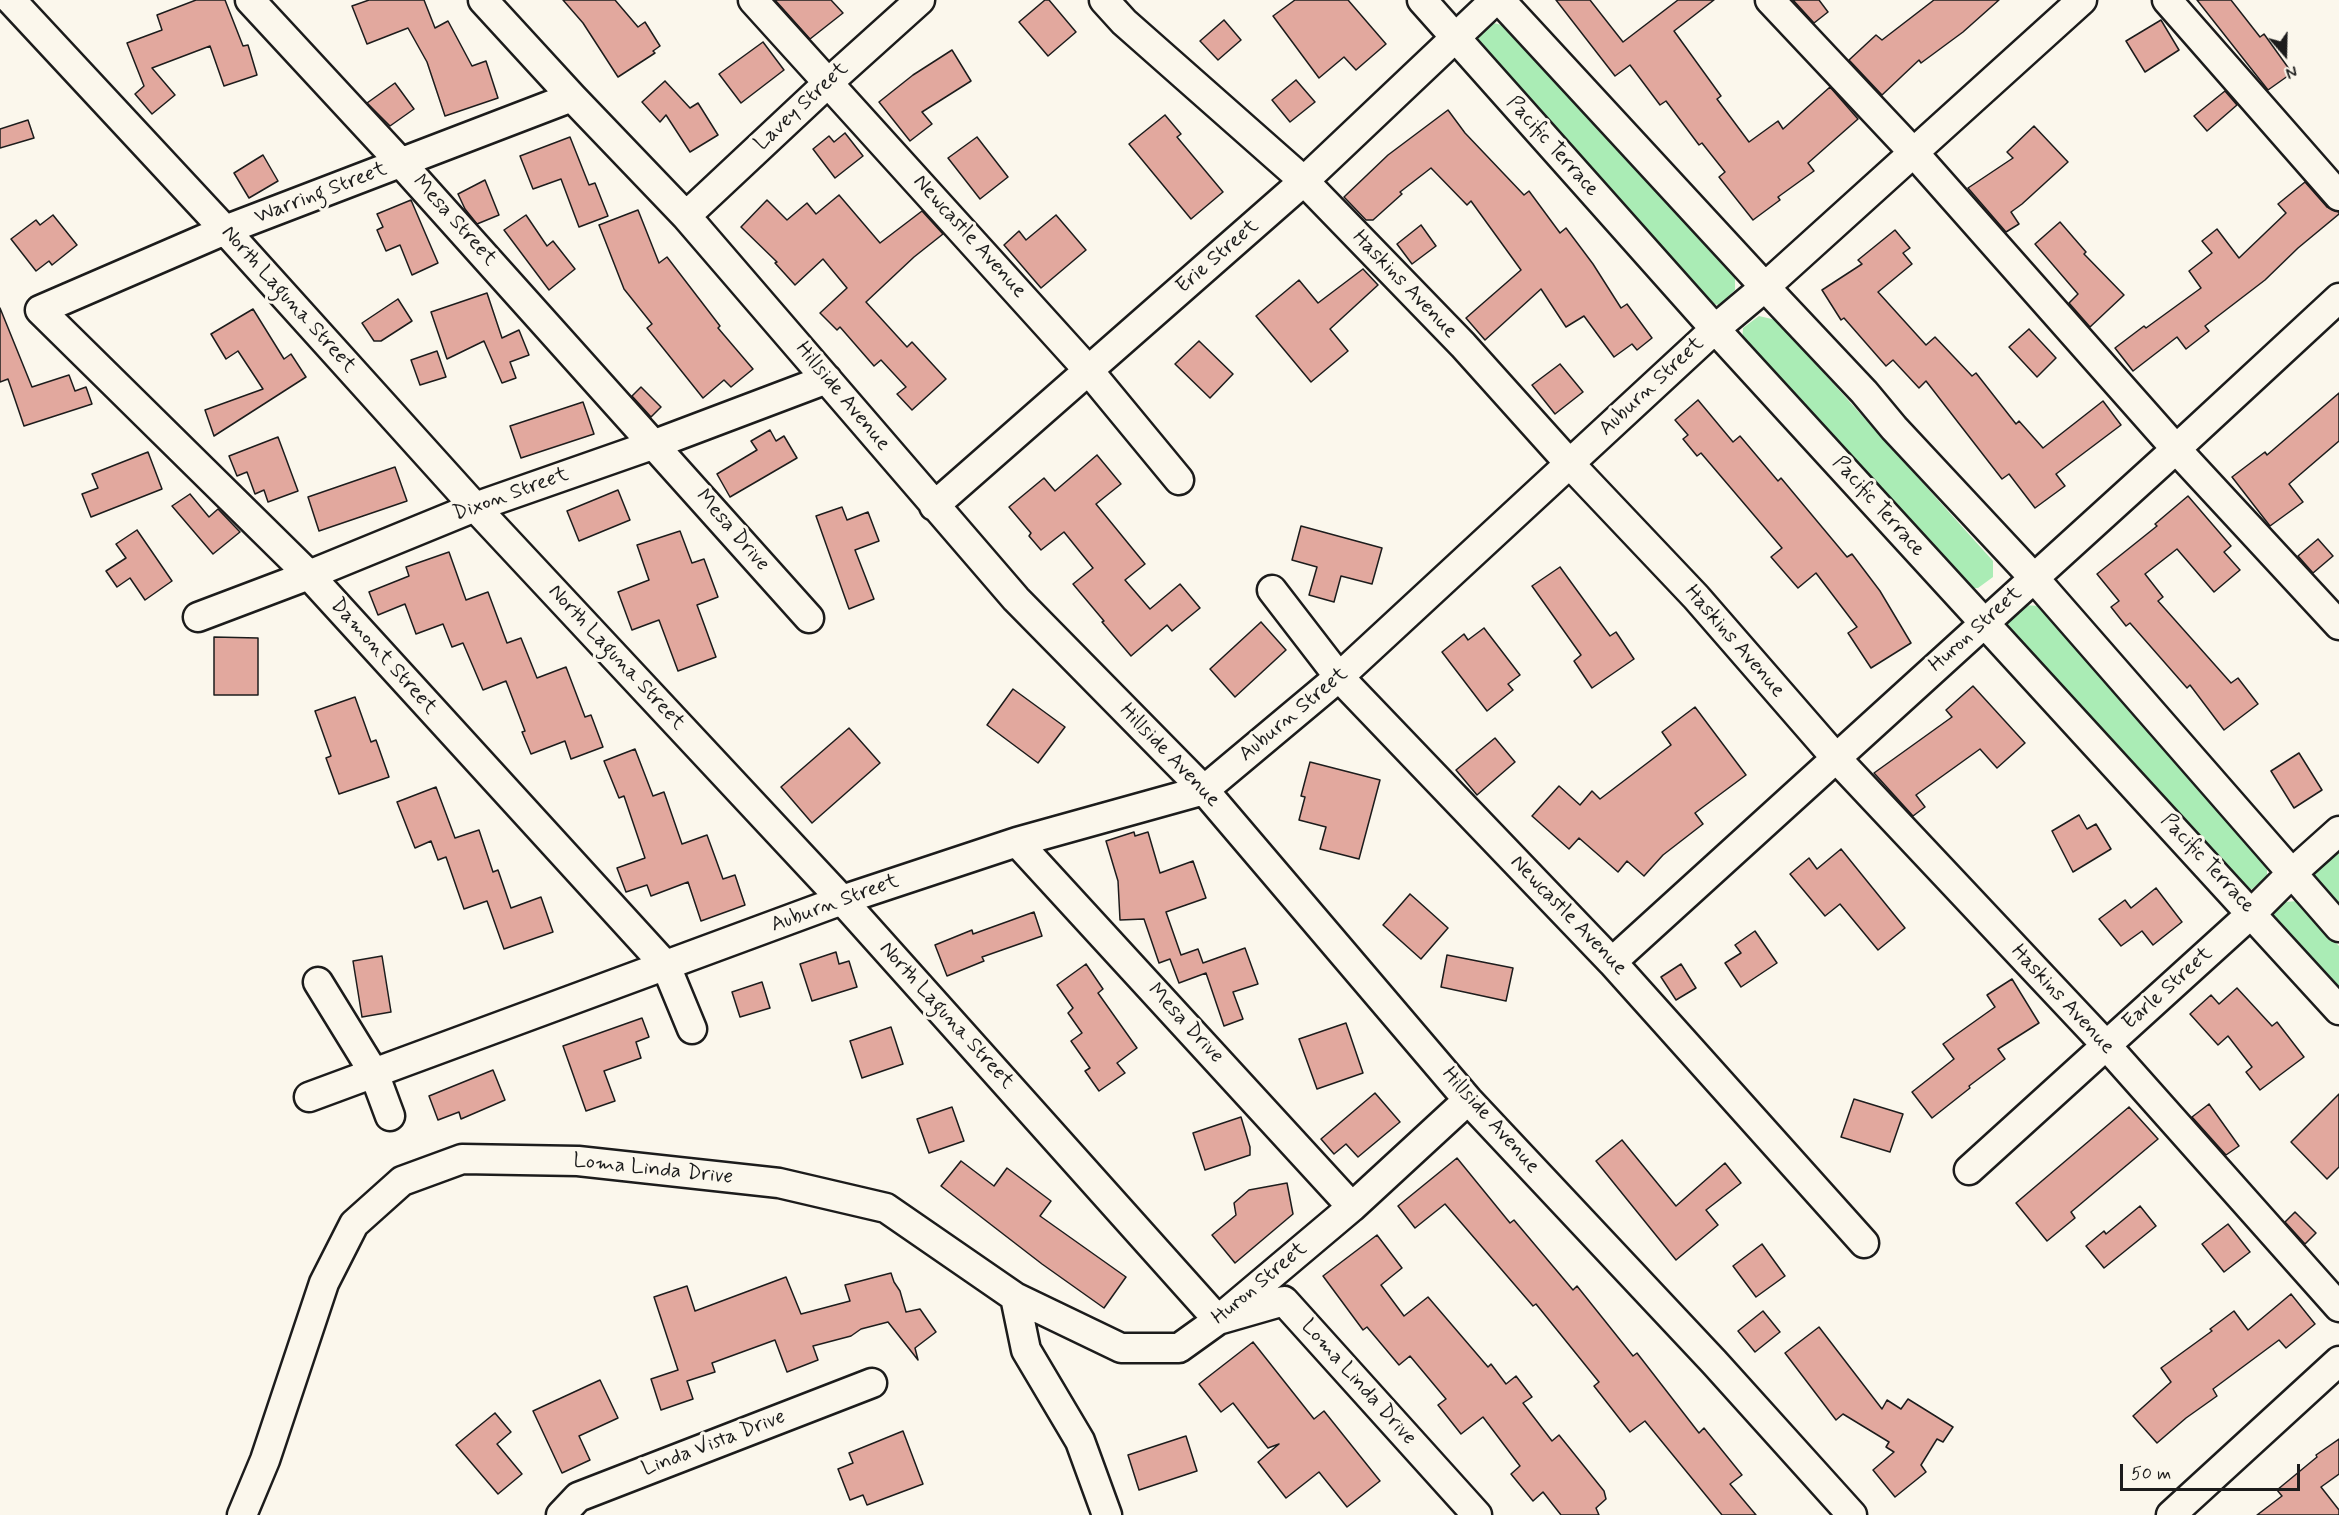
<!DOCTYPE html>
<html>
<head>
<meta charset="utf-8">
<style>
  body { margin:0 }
  #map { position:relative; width:2339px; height:1515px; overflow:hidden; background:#fbf7ec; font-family:Mynerve,sans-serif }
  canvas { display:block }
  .north { position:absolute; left:2255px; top:24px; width:60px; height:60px; -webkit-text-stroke:4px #fbf7ec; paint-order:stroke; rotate:160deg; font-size:16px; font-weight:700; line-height:24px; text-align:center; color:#1c1c1c }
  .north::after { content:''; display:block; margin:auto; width:21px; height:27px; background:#1c1c1c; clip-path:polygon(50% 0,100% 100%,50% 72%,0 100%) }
  .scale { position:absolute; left:2120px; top:1464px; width:180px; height:27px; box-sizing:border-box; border:3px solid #1c1c1c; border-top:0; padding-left:8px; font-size:18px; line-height:21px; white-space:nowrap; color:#1c1c1c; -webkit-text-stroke:4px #fbf7ec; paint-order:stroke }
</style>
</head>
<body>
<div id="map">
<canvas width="2339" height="1515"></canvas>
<div class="north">N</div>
<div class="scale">50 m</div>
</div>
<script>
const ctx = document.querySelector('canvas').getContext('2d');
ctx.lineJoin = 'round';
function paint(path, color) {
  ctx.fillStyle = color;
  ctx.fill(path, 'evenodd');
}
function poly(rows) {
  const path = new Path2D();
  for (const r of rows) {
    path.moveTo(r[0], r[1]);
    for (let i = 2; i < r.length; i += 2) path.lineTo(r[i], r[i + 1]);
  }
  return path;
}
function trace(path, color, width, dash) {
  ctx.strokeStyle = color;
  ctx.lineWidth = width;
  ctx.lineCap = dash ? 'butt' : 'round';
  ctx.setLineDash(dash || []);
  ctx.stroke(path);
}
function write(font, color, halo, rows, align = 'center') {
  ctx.font = font + ' Mynerve,sans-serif';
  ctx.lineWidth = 6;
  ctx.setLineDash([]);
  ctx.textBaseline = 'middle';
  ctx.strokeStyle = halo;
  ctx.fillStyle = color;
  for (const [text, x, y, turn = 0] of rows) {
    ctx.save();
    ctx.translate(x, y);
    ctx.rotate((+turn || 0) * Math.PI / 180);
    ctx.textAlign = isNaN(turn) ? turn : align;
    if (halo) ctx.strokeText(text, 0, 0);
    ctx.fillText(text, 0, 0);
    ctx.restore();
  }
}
paint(poly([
  [1490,22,1509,27,1735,275,1735,290,1719,305,1703,302,1477,53,1475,35],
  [1759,316,1776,320,1993,561,1993,577,1978,588,1962,588,1742,344,1743,328],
  [2022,605,2040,606,2267,861,2267,877,2252,889,2237,888,2007,636,2005,619],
  [2339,843,2339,916,2302,876],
  [2298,901,2339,946,2339,997,2271,923,2273,910,2285,902]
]), '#aaecb5');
const building = poly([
  [196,0,225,0,243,46,248,45,257,75,224,86,210,46,152,68,175,95,152,114,135,94,144,86,127,43,162,30,157,15,196,0],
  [369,0,424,0,435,28,448,21,472,66,486,61,498,98,445,116,427,62,408,28,367,44,352,6,369,0],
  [563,0,615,0,638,27,645,22,660,46,653,51,655,53,618,77,583,23,563,0],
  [775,0,831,0,843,13,810,39,775,0],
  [1045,0,1049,0,1076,32,1048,56,1019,22,1045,0],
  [1295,0,1348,0,1386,44,1356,70,1344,57,1319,78,1273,16,1295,0],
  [1556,0,1590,0,1623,42,1678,0,1714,0,1674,31,1721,96,1717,99,1749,142,1778,121,1783,129,1830,87,1858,119,1808,163,1814,171,1778,197,1780,200,1753,220,1719,177,1725,172,1702,143,1699,145,1666,101,1660,105,1630,65,1615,76,1556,0],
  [1793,0,1819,0,1828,12,1814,23,1793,0],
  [1934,0,1999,0,1963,32,1921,63,1919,60,1882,95,1849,60,1876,35,1882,40,1934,0],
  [2197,0,2231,0,2260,37,2264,34,2292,73,2268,90,2197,0],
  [1224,20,1241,40,1218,60,1200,41,1224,20],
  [2161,20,2179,50,2145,72,2126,41,2161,20],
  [763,42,784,70,741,103,719,74,763,42],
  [952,50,971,81,922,112,932,124,910,141,879,102,913,75,952,50],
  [1296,80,1315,102,1290,122,1272,100,1296,80],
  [665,81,690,108,698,103,718,135,690,152,666,115,660,122,642,102,665,81],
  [395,83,414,109,390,126,367,103,395,83],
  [2225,91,2237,105,2207,131,2194,116,2225,91],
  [1448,110,1465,133,1524,195,1529,191,1560,233,1566,228,1593,264,1621,308,1627,304,1652,338,1637,350,1632,344,1614,357,1584,316,1566,327,1541,289,1485,340,1466,318,1521,270,1471,201,1467,205,1431,168,1400,192,1402,194,1373,220,1366,220,1344,197,1388,155,1448,110],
  [1165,115,1181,134,1177,137,1223,192,1191,219,1129,144,1165,115],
  [28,120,34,138,0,148,0,129,28,120],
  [2034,126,2068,162,2022,204,2011,212,2019,224,2006,232,1968,188,2013,158,2007,152,2034,126],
  [845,133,863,156,835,178,813,149,829,136,834,142,845,133],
  [570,137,589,185,595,183,608,216,579,227,561,179,533,189,520,156,570,137],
  [977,137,1008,177,980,199,948,158,977,137],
  [263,155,278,181,249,198,234,173,263,155],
  [485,180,499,215,477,224,465,209,458,194,485,180],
  [2305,182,2327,207,2339,212,2339,214,2298,248,2265,280,2205,326,2209,331,2186,349,2177,337,2133,371,2115,348,2144,326,2146,328,2201,288,2189,271,2212,253,2202,241,2217,229,2239,258,2286,213,2278,204,2305,182],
  [839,195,880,243,922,211,943,234,914,257,866,302,907,347,912,342,946,379,912,410,897,394,906,387,881,360,874,366,840,327,837,330,820,313,847,288,823,259,795,285,775,263,777,262,741,227,767,200,787,220,807,203,816,214,839,195],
  [411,200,438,263,412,275,400,245,386,251,377,230,383,227,377,214,411,200],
  [638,210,659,263,667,257,720,326,718,328,753,369,731,387,724,380,703,398,647,328,652,324,624,289,599,225,638,210],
  [53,215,77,245,52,265,49,261,36,271,11,239,36,220,40,225,53,215],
  [526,215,547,246,553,241,575,269,549,290,504,230,526,215],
  [1056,215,1086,250,1041,288,1004,245,1019,231,1026,240,1056,215],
  [2060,222,2086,252,2084,254,2124,295,2090,327,2069,303,2078,294,2035,244,2060,222],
  [1421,225,1436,246,1412,264,1397,244,1421,225],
  [1895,230,1910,248,1903,253,1912,264,1878,292,1926,345,1935,337,1972,376,1976,373,2016,424,2019,421,2043,448,2103,401,2121,425,2056,474,2065,486,2035,508,2009,474,2002,479,1926,381,1919,388,1893,360,1886,366,1844,318,1841,320,1822,290,1862,264,1858,260,1895,230],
  [1363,269,1378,285,1330,329,1348,351,1311,382,1256,316,1299,280,1318,303,1363,269],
  [487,293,502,338,519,330,529,355,510,362,516,378,502,383,484,341,447,359,431,312,487,293],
  [398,299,412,321,381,341,374,341,362,323,398,299],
  [0,308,32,387,69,375,75,391,86,387,92,404,24,426,8,379,0,382,0,308],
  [253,309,284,359,291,354,306,377,214,436,205,410,263,389,238,351,226,359,211,334,253,309],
  [2029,329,2056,358,2037,377,2009,347,2029,329],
  [1199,341,1233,374,1210,398,1175,364,1199,341],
  [437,351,446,377,420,385,411,360,437,351],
  [1560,364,1583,392,1555,414,1532,385,1560,364],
  [641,387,661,407,651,417,632,396,641,387],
  [2339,393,2339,441,2289,484,2303,502,2270,526,2232,477,2265,452,2267,455,2339,393],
  [1698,400,1733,442,1740,436,1778,481,1781,478,1847,557,1852,554,1880,591,1911,643,1871,668,1848,633,1857,627,1816,573,1798,588,1771,557,1782,548,1701,453,1697,456,1683,439,1688,435,1675,420,1698,400],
  [583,402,594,434,521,458,510,426,583,402],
  [770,430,776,441,784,436,797,458,730,497,717,474,757,450,751,441,770,430],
  [278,437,298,491,268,502,264,490,255,494,247,472,237,476,229,456,278,437],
  [148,452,162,489,91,517,82,494,98,488,92,474,148,452],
  [1097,455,1121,484,1096,504,1145,564,1125,580,1150,609,1180,584,1200,608,1172,631,1167,625,1131,656,1102,622,1104,621,1073,584,1093,568,1064,532,1041,550,1029,536,1031,533,1009,507,1044,478,1055,491,1097,455],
  [395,467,407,501,319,531,308,497,395,467],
  [618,490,630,520,579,541,567,511,618,490],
  [190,494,209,517,218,509,240,532,213,554,172,506,190,494],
  [2188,496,2231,546,2224,552,2240,570,2214,592,2177,549,2145,574,2163,597,2158,601,2231,683,2238,678,2258,704,2224,730,2190,685,2187,688,2130,623,2126,626,2111,607,2119,601,2097,574,2157,526,2155,524,2188,496],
  [842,507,847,520,868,512,879,541,855,550,874,599,849,609,816,516,842,507],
  [1301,526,1382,548,1372,584,1341,576,1334,602,1309,595,1317,567,1292,560,1301,526],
  [137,530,172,581,145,600,130,578,117,587,106,571,126,558,116,544,137,530],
  [680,531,692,563,704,559,718,597,697,605,716,657,678,671,659,620,632,630,618,592,649,580,637,545,680,531],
  [2318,539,2333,556,2313,573,2298,556,2318,539],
  [449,552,466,600,488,592,507,643,521,638,537,678,566,667,585,717,591,715,603,747,571,759,565,741,531,754,522,732,525,731,506,681,483,690,463,643,452,647,443,624,416,634,405,604,378,615,369,592,409,576,406,567,449,552],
  [1560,567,1610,636,1616,632,1634,659,1592,688,1574,661,1581,655,1532,586,1560,567],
  [1261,622,1286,650,1235,697,1210,669,1261,622],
  [1484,628,1520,675,1508,684,1513,690,1487,711,1442,652,1464,634,1468,640,1484,628],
  [214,637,258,638,258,695,214,695,214,637],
  [1973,686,2025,743,1997,768,1980,749,1916,795,1925,807,1913,816,1874,773,1952,717,1946,710,1973,686],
  [1013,689,1065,727,1038,763,987,725,1013,689],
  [355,697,371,742,376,740,389,777,339,794,326,758,331,756,315,711,355,697],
  [1695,707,1746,775,1695,813,1703,824,1663,855,1644,876,1627,861,1618,872,1579,838,1569,849,1532,816,1559,786,1580,805,1592,791,1600,799,1671,745,1662,732,1695,707],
  [849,728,880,763,812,823,781,787,849,728],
  [1495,738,1515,762,1477,795,1456,770,1495,738],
  [635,749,653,796,664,792,682,844,707,835,723,879,735,875,745,905,701,921,688,882,651,896,647,885,626,892,617,868,645,858,624,796,619,798,604,761,635,749],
  [2299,753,2322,790,2294,808,2271,771,2299,753],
  [1310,762,1380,780,1359,859,1320,849,1326,827,1299,820,1305,797,1301,796,1310,762],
  [436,787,455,838,479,830,493,872,498,870,511,908,541,897,553,932,504,949,487,901,464,909,446,857,438,860,431,841,415,848,397,802,436,787],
  [2079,815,2087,829,2096,824,2111,849,2073,872,2052,831,2079,815],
  [1134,832,1135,836,1148,832,1160,873,1193,861,1206,898,1166,912,1181,955,1198,949,1203,963,1245,948,1258,984,1233,992,1243,1019,1224,1026,1206,973,1179,983,1170,959,1159,963,1144,919,1120,920,1118,881,1106,841,1134,832],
  [1841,849,1905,928,1878,950,1840,904,1825,916,1790,874,1809,858,1817,869,1841,849],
  [2156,888,2182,922,2153,945,2142,931,2121,946,2099,919,2125,900,2131,908,2156,888],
  [1410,894,1448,928,1421,959,1383,925,1410,894],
  [1034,912,1042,936,982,957,984,961,947,976,935,945,972,930,973,934,1034,912],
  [1755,931,1777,963,1741,987,1725,963,1741,953,1735,945,1755,931],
  [836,952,839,964,849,961,857,987,812,1001,800,964,836,952],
  [1447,955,1513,968,1506,1001,1441,987,1447,955],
  [382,956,391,1012,362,1017,353,961,382,956],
  [1086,964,1103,989,1098,993,1137,1048,1117,1063,1125,1073,1099,1091,1085,1071,1090,1068,1071,1041,1082,1033,1068,1013,1073,1008,1057,985,1086,964],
  [1681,964,1696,988,1676,1000,1661,977,1681,964],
  [2012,979,2039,1023,1998,1049,2005,1059,1969,1086,1970,1088,1932,1118,1912,1092,1954,1059,1943,1044,1995,1007,1987,995,2012,979],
  [762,982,770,1008,740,1017,732,992,762,982],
  [2237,988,2272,1026,2277,1022,2304,1057,2260,1090,2246,1072,2252,1067,2228,1036,2218,1045,2190,1014,2211,995,2219,1004,2237,988],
  [642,1018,649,1037,636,1042,641,1058,604,1071,615,1101,586,1111,563,1046,642,1018],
  [1346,1023,1363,1073,1317,1089,1299,1039,1346,1023],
  [891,1027,903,1064,862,1078,850,1041,891,1027],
  [493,1070,505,1100,461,1119,459,1112,438,1120,429,1096,493,1070],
  [1375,1093,1400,1122,1358,1157,1346,1144,1334,1154,1321,1139,1375,1093],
  [2339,1094,2339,1167,2327,1179,2291,1142,2339,1094],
  [1854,1099,1903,1114,1890,1152,1841,1137,1854,1099],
  [2209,1104,2239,1146,2226,1155,2192,1117,2209,1104],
  [952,1107,964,1141,929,1153,917,1119,952,1107],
  [2129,1107,2158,1139,2071,1212,2075,1218,2047,1241,2016,1203,2129,1107],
  [1241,1117,1250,1147,1250,1155,1205,1170,1193,1133,1241,1117],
  [1622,1140,1676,1206,1725,1163,1741,1183,1706,1210,1718,1225,1676,1260,1596,1161,1622,1140],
  [1457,1158,1510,1223,1514,1220,1573,1290,1577,1286,1633,1356,1637,1353,1699,1433,1704,1428,1742,1475,1730,1484,1756,1515,1722,1515,1645,1421,1630,1432,1594,1386,1599,1382,1536,1304,1533,1306,1445,1204,1415,1228,1398,1206,1457,1158],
  [961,1161,994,1186,1007,1168,1051,1201,1040,1216,1126,1277,1104,1308,1042,1264,941,1186,961,1161],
  [1287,1183,1293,1214,1235,1263,1212,1235,1236,1215,1234,1203,1249,1190,1287,1183],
  [2140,1206,2156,1226,2104,1268,2086,1246,2104,1231,2106,1234,2140,1206],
  [2295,1212,2316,1233,2305,1244,2285,1222,2295,1212],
  [2228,1224,2250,1252,2224,1272,2202,1244,2228,1224],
  [1377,1235,1402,1268,1381,1285,1404,1316,1428,1297,1488,1367,1491,1364,1506,1384,1516,1376,1532,1397,1523,1403,1552,1441,1559,1435,1604,1491,1606,1499,1596,1508,1599,1515,1561,1515,1543,1492,1533,1501,1511,1474,1520,1466,1483,1417,1461,1434,1438,1405,1446,1399,1410,1356,1399,1365,1367,1327,1363,1330,1323,1276,1377,1235],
  [1762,1244,1785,1276,1756,1297,1733,1266,1762,1244],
  [891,1273,894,1282,900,1291,906,1312,920,1309,936,1332,915,1348,918,1360,888,1322,861,1329,851,1336,813,1346,818,1360,787,1372,775,1340,712,1363,715,1372,687,1381,693,1399,661,1410,651,1379,678,1370,654,1297,687,1286,695,1311,786,1277,801,1314,850,1301,845,1285,891,1273],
  [2291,1294,2315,1324,2286,1348,2279,1340,2213,1389,2217,1396,2186,1418,2157,1443,2133,1416,2171,1382,2161,1368,2212,1331,2210,1329,2234,1311,2248,1330,2291,1294],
  [1763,1311,1780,1332,1755,1352,1738,1331,1763,1311],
  [1819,1327,1882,1409,1887,1400,1901,1409,1908,1399,1953,1427,1943,1442,1937,1439,1921,1465,1926,1472,1895,1497,1873,1470,1894,1452,1886,1447,1889,1442,1843,1414,1836,1420,1785,1353,1819,1327],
  [1253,1342,1314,1419,1324,1411,1380,1481,1347,1507,1319,1472,1286,1498,1258,1462,1279,1444,1268,1448,1233,1403,1221,1412,1199,1384,1253,1342],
  [600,1380,618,1418,579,1436,590,1460,562,1473,533,1411,600,1380],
  [495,1413,511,1432,497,1444,522,1474,498,1494,456,1445,495,1413],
  [903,1431,923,1484,867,1505,863,1495,850,1500,838,1469,853,1463,849,1453,903,1431],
  [1186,1436,1197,1471,1139,1490,1128,1455,1186,1436],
  [2339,1439,2339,1474,2321,1487,2339,1510,2339,1515,2257,1515,2282,1496,2277,1490,2317,1457,2316,1455,2339,1439]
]);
paint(building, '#e2a89e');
trace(building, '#1c1c1c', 1.5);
const minor = poly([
  [11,0,225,230,475,507,842,900,1218,1320,1284,1301,1477,1515],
  [250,0,401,163,809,618],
  [483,0,572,97,686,216,1016,599,1204,790,1468,1100,1714,1362,1852,1515],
  [753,0,1089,371,1179,480],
  [1104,0,1124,22,1304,181,1463,345,1569,463,1696,597,1836,758,2105,1044,2339,1307],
  [1422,0,1715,329,2339,1010],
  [1500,0,1765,287,1864,392,1894,428,2034,578,2339,927],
  [1770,0,1914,153,2176,449,2339,625],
  [2167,0,2339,196],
  [572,97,225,230,40,310,309,575,666,966,692,1029],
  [686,216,829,82,920,0],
  [934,506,1304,181,1495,0],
  [1272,590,1339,677,1612,962,1864,1243],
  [198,617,309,575,475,507,655,444,827,379],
  [1017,842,1352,1207],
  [1612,962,2176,449,2339,298],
  [318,982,374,1073,390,1116],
  [309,1097,842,900,1017,842,1204,790,1339,677,1715,329,1765,287,2082,0],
  [1969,1170,2252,913,2291,874,2339,831],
  [1015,1297,1026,1350,1080,1441,1107,1515],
  [242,1515,265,1460,324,1283,354,1224,402,1181,462,1159,578,1161,779,1183,886,1208,1015,1297,1121,1348,1179,1348,1218,1320,1352,1207,1468,1100],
  [561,1515,578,1497,872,1383],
  [2171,1515,2339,1361]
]);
trace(minor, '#1c1c1c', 33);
trace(minor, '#fbf7ec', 28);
write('21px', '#1c1c1c', '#fbf7ec', [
  ["Lavey Street",802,107,-43],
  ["Pacific Terrace",1552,147,48],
  ["Warring Street",321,194,-21],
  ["Mesa Street",454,221,48],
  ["Newcastle Avenue",969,237,48],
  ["Erie Street",1218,257,-41],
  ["Haskins Avenue",1404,285,46],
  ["North Laguna Street",288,300,48],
  ["Auburn Street",1652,387,-43],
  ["Hillside Avenue",842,397,50],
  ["Dixon Street",511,495,-20],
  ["Pacific Terrace",1878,507,48],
  ["Mesa Drive",732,531,49],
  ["Huron Street",1976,630,-42],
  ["Haskins Avenue",1734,642,49],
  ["Damont Street",383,657,48],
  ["North Laguna Street",616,658,47],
  ["Auburn Street",1294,715,-40],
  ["Hillside Avenue",1169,756,46],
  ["Pacific Terrace",2207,864,47],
  ["Auburn Street",835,904,-20],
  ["Newcastle Avenue",1568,916,46],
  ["Earle Street",2168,989,-42],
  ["Haskins Avenue",2062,1000,47],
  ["North Laguna Street",946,1016,48],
  ["Mesa Drive",1185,1024,47],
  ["Hillside Avenue",1490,1121,48],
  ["Loma Linda Drive",653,1170,6],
  ["Huron Street",1260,1284,-40],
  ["Loma Linda Drive",1358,1383,48],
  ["Linda Vista Drive",714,1444,-21]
]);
</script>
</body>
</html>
